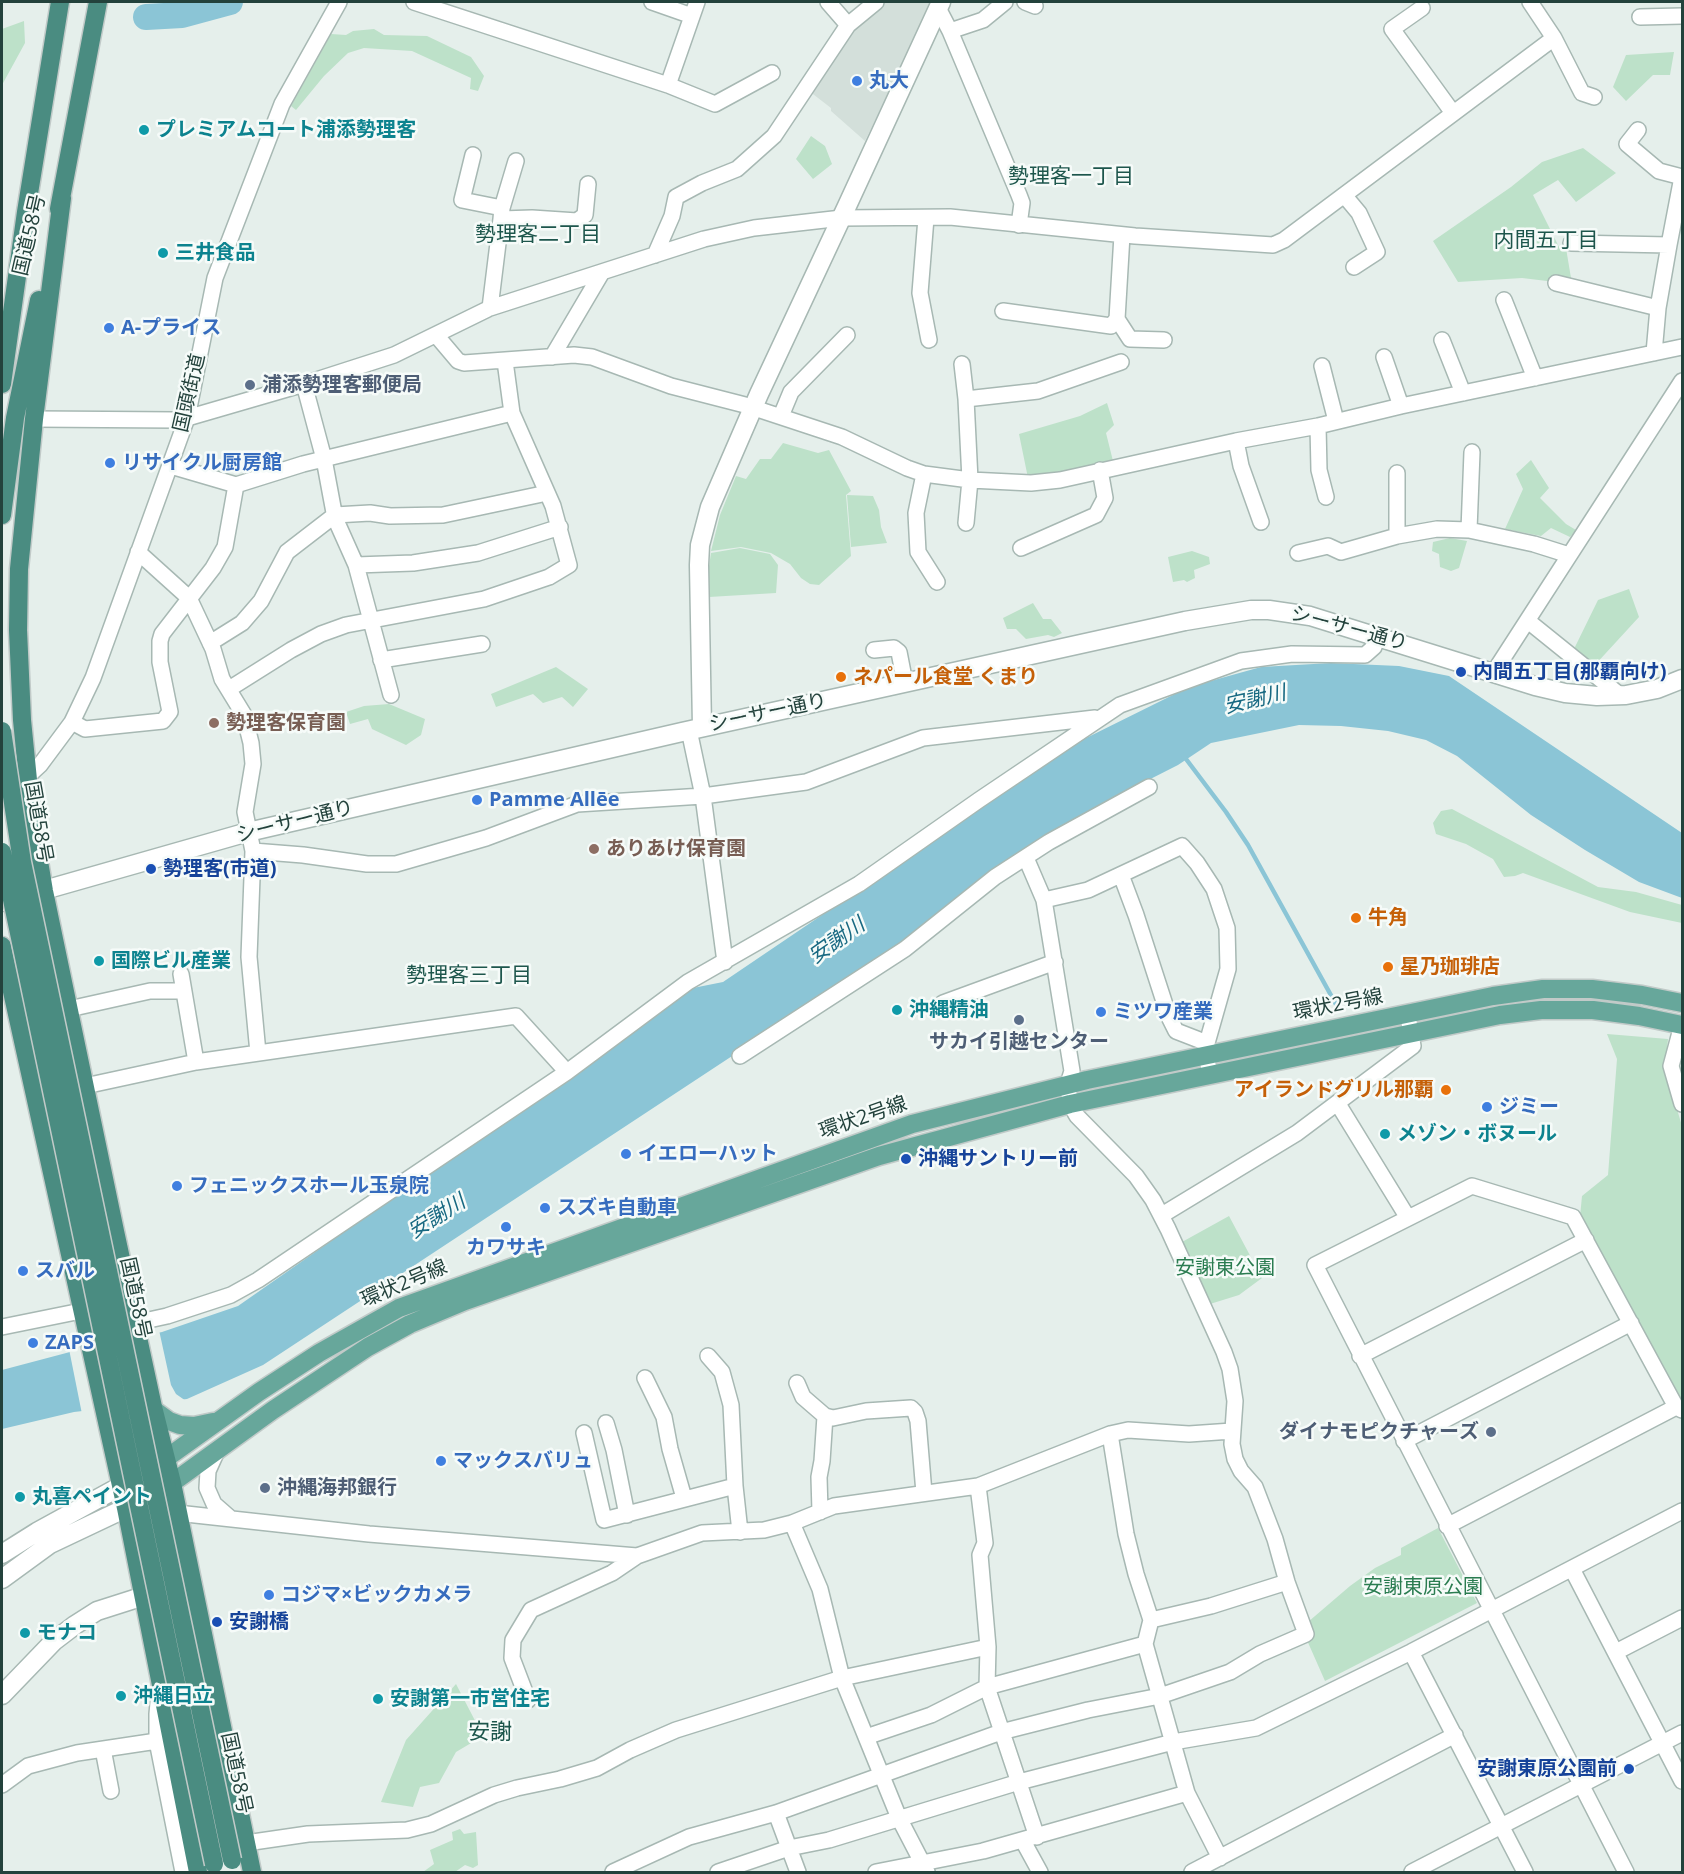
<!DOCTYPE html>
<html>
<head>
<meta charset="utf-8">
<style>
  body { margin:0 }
  #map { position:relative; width:1684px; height:1874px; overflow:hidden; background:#e5efeb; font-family:"Open Sans",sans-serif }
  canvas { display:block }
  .frame { position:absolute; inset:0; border:3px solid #23423c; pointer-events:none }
</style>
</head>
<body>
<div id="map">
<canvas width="1684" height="1874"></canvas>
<div class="frame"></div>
</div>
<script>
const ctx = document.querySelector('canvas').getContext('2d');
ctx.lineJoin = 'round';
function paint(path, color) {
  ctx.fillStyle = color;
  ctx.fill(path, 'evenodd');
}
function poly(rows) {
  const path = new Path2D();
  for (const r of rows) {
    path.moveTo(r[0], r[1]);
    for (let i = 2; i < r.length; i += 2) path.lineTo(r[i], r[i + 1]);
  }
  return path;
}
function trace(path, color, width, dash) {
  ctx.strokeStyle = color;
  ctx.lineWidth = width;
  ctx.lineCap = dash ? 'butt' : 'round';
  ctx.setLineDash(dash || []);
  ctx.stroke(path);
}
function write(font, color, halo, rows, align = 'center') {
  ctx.font = font + ' "Open Sans","Noto Sans JP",sans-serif';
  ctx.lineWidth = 5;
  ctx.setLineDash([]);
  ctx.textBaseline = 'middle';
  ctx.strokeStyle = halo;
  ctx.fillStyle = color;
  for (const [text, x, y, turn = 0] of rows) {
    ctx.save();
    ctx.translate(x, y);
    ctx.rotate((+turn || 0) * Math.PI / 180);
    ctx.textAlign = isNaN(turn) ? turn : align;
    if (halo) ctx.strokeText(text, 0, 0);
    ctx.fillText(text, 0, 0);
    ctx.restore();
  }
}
paint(poly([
  [882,2,933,2,865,141,831,111,831,108,809,91,851,27]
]), '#d3dfda');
paint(poly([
  [24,21,25,43,2,85,2,29],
  [374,29,384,35,427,36,471,57,484,76,478,91,470,89,471,78,412,51,364,48,348,53,324,76,296,110,291,106,331,34,346,35,353,31],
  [1674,52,1670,75,1653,75,1626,101,1613,87,1626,55],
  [811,136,825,146,832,164,813,179,796,159],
  [1583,148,1616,173,1576,202,1558,180,1533,195,1559,247,1566,248,1572,284,1522,278,1458,282,1433,241,1511,187,1542,162],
  [1107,403,1114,425,1106,433,1113,461,1053,475,1028,478,1019,434,1080,416],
  [783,443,818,453,829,450,851,491,846,495,851,556,819,585,810,584,801,578,790,564,771,553,741,547,711,551,720,515,736,476,746,479,760,459,771,459],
  [1531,460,1549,488,1540,498,1566,524,1576,530,1570,537,1551,528,1541,536,1505,529,1523,489,1516,474],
  [847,495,873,496,879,510,881,527,887,543,851,547],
  [1450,538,1467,541,1459,568,1451,571,1440,567,1439,554,1432,551,1433,542],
  [740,548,770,554,778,565,776,593,709,597,708,573,711,553],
  [1192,551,1209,557,1210,564,1194,570,1195,578,1187,582,1184,580,1173,582,1168,557],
  [1629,589,1639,617,1594,666,1574,649,1598,600],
  [1033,603,1043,619,1051,619,1062,633,1054,637,1048,635,1026,639,1016,629,1007,629,1003,618],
  [556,667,588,689,573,707,562,697,543,703,533,694,496,707,491,694],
  [389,704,425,719,421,735,406,745,372,729,368,719,350,724,346,712,364,706],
  [1452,809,1598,887,1636,892,1682,905,1682,923,1630,912,1523,873,1515,876,1504,877,1493,859,1466,844,1436,834,1433,823,1441,811],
  [1607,1034,1668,1039,1665,1069,1682,1126,1682,1402,1579,1227,1582,1196,1608,1175,1617,1059],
  [1229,1216,1262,1278,1239,1295,1210,1304,1182,1242],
  [1438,1528,1477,1603,1325,1681,1306,1638,1308,1622,1350,1586,1375,1568,1401,1555,1401,1548],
  [456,1684,483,1736,456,1752,439,1783,420,1787,413,1807,381,1802,406,1740],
  [460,1829,464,1834,476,1832,478,1865,473,1868,465,1865,455,1872,423,1872,434,1864,430,1850,453,1840,452,1832]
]), '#bde1c9');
paint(poly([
  [1331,663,1399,666,1449,676,1682,833,1682,898,1639,882,1585,850,1531,815,1457,756,1426,740,1388,731,1341,726,1299,725,1211,743,1178,765,1111,799,1034,845,887,954,263,1365,187,1399,74,1412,2,1429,2,1370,70,1352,162,1332,238,1306,693,988,723,982,1076,743,1189,687,1261,667]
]), '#8bc5d6');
paint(poly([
  [159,1330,171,1385,176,1394,186,1401,82,1414,69,1349]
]), '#e5efeb');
trace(poly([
  [1183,755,1226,812,1248,845,1338,1008]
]), '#8bc5d6', 4.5);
trace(poly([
  [146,17,182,15,230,2]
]), '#8bc5d6', 26);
const minor = poly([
  [414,2,668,85,697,2],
  [652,2,692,16],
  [828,2,848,25],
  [1025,2,1035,6],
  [938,8,950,31,1019,195,1022,203,1019,225],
  [1422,8,1392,29,1453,113],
  [1640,17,1682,16],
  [950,31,983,20,1005,2],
  [1554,38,1582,93,1594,97],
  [668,85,715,104,772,73],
  [1638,130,1627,144,1659,171,1682,177],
  [473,155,462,200,502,208,501,219],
  [1344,195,1359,213,1377,252,1354,267],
  [502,208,516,161],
  [926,218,920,293,929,340],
  [1571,243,1669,245],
  [655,255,672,216,676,197,702,183,737,169,774,136,848,25,876,2],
  [1556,283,1658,308],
  [1504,300,1535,378],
  [490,308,501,219,532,218,577,221,585,215,588,184],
  [1003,311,1111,326,1117,319,1122,235],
  [1117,319,1130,339,1164,340],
  [436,335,458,361,464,363,574,355,592,357,671,386,745,405,842,437,907,468,924,474,970,480,1031,483,1060,480,1236,441,1318,426,1401,406,1682,347],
  [1442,340,1463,393],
  [1654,353,1658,308,1669,245,1682,177],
  [552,357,601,274],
  [1384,357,1401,406],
  [962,364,966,399,970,480,966,523],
  [1322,366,1336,421],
  [304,384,324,459,335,518,356,565,391,695],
  [966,399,1038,391,1121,362],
  [781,416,791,392,847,335],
  [34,419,176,420,187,418,304,384,394,355,490,308,704,239,754,228,842,218,950,217,1135,236,1273,245,1284,240,1554,38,1530,2],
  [1318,426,1319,470,1326,497],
  [1236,441,1241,466,1261,522],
  [171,466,236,485,303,464,512,413],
  [924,474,916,513,918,552,937,582],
  [1469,530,1472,452],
  [1397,536,1397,473],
  [1021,548,1096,515,1105,498,1100,470],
  [138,552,189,598,213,649,222,679,244,715,251,743,253,764,245,812,253,851,303,855,367,864,396,864,486,838,577,804,703,796,806,782,923,738,1095,718],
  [1298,553,1328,546,1341,552,1397,536,1437,529,1469,530,1534,544,1569,555],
  [356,565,413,563,478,553,560,527],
  [1528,621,1621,696],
  [210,643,242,623,261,601,287,552,335,515,370,513,390,516,443,515,547,493],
  [874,650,894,648,899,652,905,683],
  [381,660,482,644],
  [1494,672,1682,381],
  [229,689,291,650,321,634,346,625,484,599,549,577,569,565,553,506,512,413,505,361],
  [72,722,85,729,163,721,170,712,160,662,160,641,162,634,213,568,225,547,236,485],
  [689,730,703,796,725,962],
  [27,777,40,765,72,722,93,678,187,418,215,278,282,104,339,2],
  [253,851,249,957,258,1053],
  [1026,858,1044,900],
  [1121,875,1136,915,1169,1017,1176,1031,1207,1043,1206,1055,1210,1074],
  [181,974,196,1062],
  [943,1003,1055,962],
  [69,1009,150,991,184,991],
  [1682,1025,1671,1066,1682,1104],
  [740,1056,905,949,995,877,1049,842,1149,787],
  [85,1086,196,1062,516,1016,567,1072],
  [1338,1104,1408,1218],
  [1162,1215,1297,1133,1413,1046,1409,1022],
  [135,1323,167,1316,231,1295,258,1280,567,1072,688,982,859,884,979,800,1120,705,1241,661,1292,654,1365,655,1374,647,1377,635],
  [2,1327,81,1311],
  [708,1356,722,1372,731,1405,735,1486,740,1532],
  [1360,1356,1586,1240],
  [645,1378,664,1417,670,1449,684,1498],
  [797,1383,803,1397,825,1416,833,1418,866,1411,911,1408,915,1412,918,1421,924,1493],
  [606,1423,614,1450,627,1515],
  [584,1433,604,1520,735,1486],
  [1110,1434,1126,1534,1136,1574,1151,1620,1145,1644,1187,1793,1220,1858],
  [1404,1441,1631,1323],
  [217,1451,208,1471,207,1488,214,1504,230,1518],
  [978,1486,985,1543,980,1555,988,1647,987,1687,1037,1837],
  [168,1512,369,1534,637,1556,702,1533,764,1530,792,1523,834,1506,978,1486,1110,1434,1128,1430,1189,1434,1232,1431],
  [820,1512,819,1477,822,1461,825,1416],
  [792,1523,820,1589,842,1678,899,1818,927,1872],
  [1447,1526,1676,1407],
  [1572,1569,1682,1781],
  [1151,1620,1211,1606,1287,1582],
  [1411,1652,1525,1872],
  [1616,1652,1682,1618],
  [159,1692,157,1714,157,1741,183,1872],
  [528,1700,512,1658,513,1640,531,1610,612,1573,637,1556],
  [866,1737,931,1715,987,1687,1145,1644],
  [103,1749,111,1791],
  [2,1785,28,1766,77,1753,157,1741],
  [776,1813,798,1872],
  [1023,1841,1040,1872],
  [246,1843,308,1834,407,1830,431,1824,494,1795,517,1788,560,1779,597,1768,630,1750,676,1730,842,1678,988,1647],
  [613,1872,689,1837,776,1813,1001,1732,1088,1710,1160,1696,1230,1672,1260,1654,1306,1634,1287,1582,1275,1539,1255,1487,1241,1471,1235,1459,1232,1444,1235,1401,1230,1369,1224,1352,1168,1229,1153,1200,1136,1176,1077,1116,1070,1104,1068,1084,1072,1071,1044,900,1088,890,1182,846,1197,863,1214,889,1227,928,1228,969,1207,1043],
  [718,1872,789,1848,829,1840,1019,1782,1173,1742,1256,1728,1411,1652,1682,1511],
  [876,1872,983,1851,1187,1793],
  [1192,1872,1455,1735],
  [1412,1872,1682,1733],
  [1626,1872,1315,1265,1472,1186,1573,1217,1676,1407,1682,1410]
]);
const tertiary = poly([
  [702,727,699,565,700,545,710,507,759,394,847,206,941,2],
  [2,902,248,832,682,732,1185,621,1251,610,1269,610,1310,616,1535,686,1565,693,1597,696,1626,695,1657,689,1682,679],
  [2,1554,37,1532,121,1486],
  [2,1579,50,1544,126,1508],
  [2,1695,54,1641,75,1625,97,1611,144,1596]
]);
const primary = poly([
  [154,1410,169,1421,180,1425,194,1426,213,1422],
  [154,1467,259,1392,319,1353,399,1308,912,1124,1087,1080,1493,996,1543,989,1592,989,1642,995,1682,1003],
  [141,1500,172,1483,273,1410,368,1347,410,1324,465,1301,879,1156,1070,1104,1500,1015,1541,1010,1593,1010,1639,1016,1682,1025]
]);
const trunk = poly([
  [62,198,34,419,19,569,18,630,22,720,32,820,44,891,115,1231,153,1407,172,1483,252,1872],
  [59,209,98,2],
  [2,384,26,212,60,2],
  [2,515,15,418,39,300],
  [2,946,126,1508,198,1872]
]);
trace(minor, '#a7b8b3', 18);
trace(tertiary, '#a7b8b3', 21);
trace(primary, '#c1cac8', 21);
trace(trunk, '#c1cac8', 21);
trace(minor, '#fff', 15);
trace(tertiary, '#fff', 18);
trace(primary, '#67a79b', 18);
trace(trunk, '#4a8c81', 18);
const trunkBridge = poly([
  [2,731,22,862,232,1860],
  [2,852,214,1864]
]);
trace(trunkBridge, '#c1cac8', 21, []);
trace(trunkBridge, '#4a8c81', 18);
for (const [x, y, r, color] of [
  [857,81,6,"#3f7fe0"],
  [144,130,6,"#0f9aa8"],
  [163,253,6,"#0f9aa8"],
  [109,328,6,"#3f7fe0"],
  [250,385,6,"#5c6f8a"],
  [110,463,6,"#3f7fe0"],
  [1461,672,6,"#1a4fb4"],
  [841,677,6,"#e8710a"],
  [214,723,6,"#8d6e63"],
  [477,800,6,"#3f7fe0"],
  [594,849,6,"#8d6e63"],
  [151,869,6,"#1a4fb4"],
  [1356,918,6,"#e8710a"],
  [99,961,6,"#0f9aa8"],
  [1388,967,6,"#e8710a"],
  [897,1010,6,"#0f9aa8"],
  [1101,1012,6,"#3f7fe0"],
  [1019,1020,6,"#5c6f8a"],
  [1446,1090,6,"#e8710a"],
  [1487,1107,6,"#3f7fe0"],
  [1385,1134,6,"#0f9aa8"],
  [626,1154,6,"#3f7fe0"],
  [906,1159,6,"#1a4fb4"],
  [177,1186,6,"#3f7fe0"],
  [545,1208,6,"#3f7fe0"],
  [506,1227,6,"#3f7fe0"],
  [23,1271,6,"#3f7fe0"],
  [33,1343,6,"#3f7fe0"],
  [1491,1432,6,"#5c6f8a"],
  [441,1461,6,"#3f7fe0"],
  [265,1488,6,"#5c6f8a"],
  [20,1497,6,"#0f9aa8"],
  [269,1595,6,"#3f7fe0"],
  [217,1622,6,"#1a4fb4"],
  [25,1633,6,"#0f9aa8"],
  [121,1696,6,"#0f9aa8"],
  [378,1699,6,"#0f9aa8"],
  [1629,1769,6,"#1a4fb4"]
]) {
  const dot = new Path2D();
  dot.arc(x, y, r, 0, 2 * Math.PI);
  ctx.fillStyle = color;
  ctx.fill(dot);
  trace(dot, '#f6fbf9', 2);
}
write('bold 20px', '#366cbe', '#f6fbf9', [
  ["丸大",869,81],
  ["A-プライス",121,328],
  ["リサイクル厨房館",122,463],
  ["Pamme Allēe",489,800],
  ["ミツワ産業",1113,1012],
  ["ジミー",1499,1107],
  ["イエローハット",638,1154],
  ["フェニックスホール玉泉院",189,1186],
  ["スズキ自動車",557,1208],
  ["カワサキ",506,1248,"center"],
  ["スバル",35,1271],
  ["ZAPS",45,1343],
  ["マックスバリュ",453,1461],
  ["コジマ×ビックカメラ",281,1595]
], 'left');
write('bold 20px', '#0d838f', '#f6fbf9', [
  ["プレミアムコート浦添勢理客",156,130],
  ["三井食品",175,253],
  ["国際ビル産業",111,961],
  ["沖縄精油",909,1010],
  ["メゾン・ボヌール",1397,1134],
  ["丸喜ペイント",32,1497],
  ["モナコ",37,1633],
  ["沖縄日立",133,1696],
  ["安謝第一市営住宅",390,1699]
], 'left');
write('20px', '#23423c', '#f6fbf9', [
  ["国道58号",30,235,-77],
  ["国頭街道",190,393,-77],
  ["シーサー通り",1349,629,15],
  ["シーサー通り",768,713,-12],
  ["国道58号",38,822,80],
  ["シーサー通り",295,822,-14],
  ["環状2号線",1338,1005,-11],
  ["環状2号線",863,1118,-19],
  ["環状2号線",404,1284,-23],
  ["国道58号",135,1298,78],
  ["国道58号",236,1773,78]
]);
write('bold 20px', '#4e5e75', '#f6fbf9', [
  ["浦添勢理客郵便局",262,385],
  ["サカイ引越センター",1019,1042,"center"],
  ["ダイナモピクチャーズ",1479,1432,"right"],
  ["沖縄海邦銀行",277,1488]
], 'left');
write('bold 20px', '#164399', '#f6fbf9', [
  ["内間五丁目(那覇向け)",1473,672],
  ["勢理客(市道)",163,869],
  ["沖縄サントリー前",918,1159],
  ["安謝橋",229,1622],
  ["安謝東原公園前",1617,1769,"right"]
], 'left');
write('bold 20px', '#c56008', '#f6fbf9', [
  ["ネパール食堂 くまり",853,677],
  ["牛角",1368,918],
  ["星乃珈琲店",1400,967],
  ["アイランドグリル那覇",1434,1090,"right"]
], 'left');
write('bold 20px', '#785e54', '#f6fbf9', [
  ["勢理客保育園",226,723],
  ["ありあけ保育園",606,849]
], 'left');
write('20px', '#2a7c50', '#f6fbf9', [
  ["安謝東公園",1225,1268],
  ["安謝東原公園",1423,1587]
]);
write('21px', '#1d564c', '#f6fbf9', [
  ["勢理客一丁目",1071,177],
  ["勢理客二丁目",538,235],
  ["内間五丁目",1546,241],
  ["勢理客三丁目",469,976]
]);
write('italic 21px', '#186982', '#f6fbf9', [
  ["安謝川",1255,700,-13],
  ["安謝川",837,941,-35],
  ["安謝川",437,1217,-32]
]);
write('22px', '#1d564c', '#f6fbf9', [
  ["安謝",490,1733]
]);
</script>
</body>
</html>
